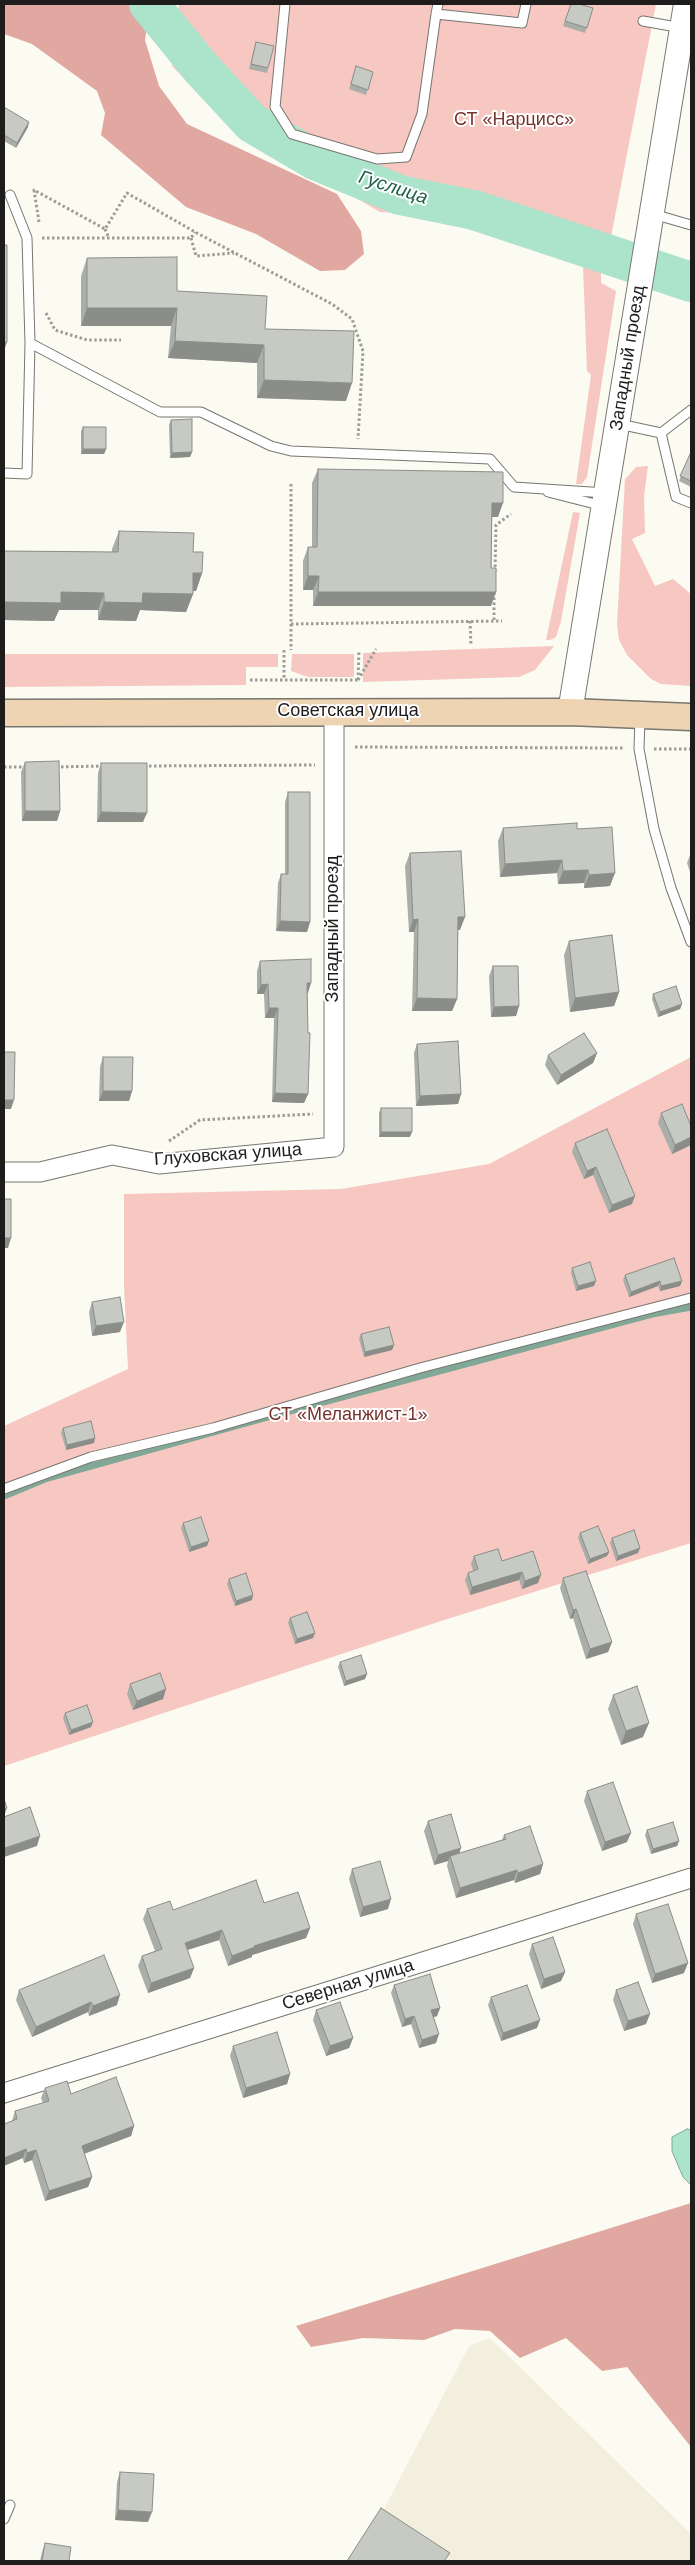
<!DOCTYPE html>
<html>
<head>
<meta charset="utf-8">
<style>
  body { margin:0 }
  #map { position:relative; width:695px; height:2565px; overflow:hidden; background:#fcfbf2; font-family:Arial,sans-serif }
  canvas { display:block }
  .frame { position:absolute; inset:0; border:5px solid #1e1d1b; pointer-events:none }
</style>
</head>
<body>
<div id="map">
<canvas width="695" height="2565"></canvas>
<div class="frame"></div>
</div>
<script>
const ctx = document.querySelector('canvas').getContext('2d');
ctx.lineJoin = 'round';
function paint(path, color) {
  ctx.fillStyle = color;
  ctx.fill(path, 'evenodd');
}
function poly(rows) {
  const path = new Path2D();
  for (const r of rows) {
    path.moveTo(r[0], r[1]);
    for (let i = 2; i < r.length; i += 2) path.lineTo(r[i], r[i + 1]);
  }
  return path;
}
function trace(path, color, width, dash) {
  ctx.strokeStyle = color;
  ctx.lineWidth = width;
  ctx.lineCap = dash ? 'butt' : 'round';
  ctx.setLineDash(dash || []);
  ctx.stroke(path);
}
function write(font, color, halo, rows, align = 'center') {
  ctx.font = font + ' Arial,sans-serif';
  ctx.lineWidth = 4;
  ctx.setLineDash([]);
  ctx.textBaseline = 'middle';
  ctx.strokeStyle = halo;
  ctx.fillStyle = color;
  for (const [text, x, y, turn = 0] of rows) {
    ctx.save();
    ctx.translate(x, y);
    ctx.rotate((+turn || 0) * Math.PI / 180);
    ctx.textAlign = isNaN(turn) ? turn : align;
    if (halo) ctx.strokeText(text, 0, 0);
    ctx.fillText(text, 0, 0);
    ctx.restore();
  }
}
paint(poly([
  [490,2338,691,2534,691,2561,352,2561,375,2526,469,2346]
]), '#f2efdf');
paint(poly([
  [179,4,656,4,605,268,421,214,380,212,225,121,172,66],
  [583,266,601,272,601,283,616,291,587,477,582,484,576,484,591,375,587,371],
  [648,466,644,496,645,533,632,539,655,586,673,579,691,594,691,686,661,684,651,679,627,655,619,640,617,624,625,479,636,467],
  [573,512,580,513,561,621,556,637,550,640,546,640],
  [554,646,535,670,519,677,363,682,363,653],
  [4,654,278,654,278,667,246,667,246,685,4,687],
  [292,654,354,654,354,677,308,677,291,671],
  [691,1057,691,1543,441,1621,4,1766,4,1426,128,1369,124,1286,124,1194,341,1189,489,1164]
]), '#f7c7c1');
paint(poly([
  [4,4,150,4,145,40,159,86,187,124,337,194,361,231,364,254,345,270,320,271,256,234,186,207,101,135,105,113,97,91,32,44,4,34],
  [691,2203,691,2447,627,2367,602,2371,566,2338,520,2358,490,2331,455,2329,424,2340,363,2338,311,2347,296,2326]
]), '#e0a8a1');
const water = poly([
  [687,2129,691,2130,691,2185,683,2177,672,2151,672,2137,687,2129]
]);
paint(water, '#abe3cb');
trace(water, '#81a896', 1);
trace(poly([
  [4,1496,45,1479,268,1417,652,1314,691,1307]
]), '#81a896', 7);
trace(poly([
  [149,4,201,68,252,123,315,160,400,195,474,210,691,282]
]), '#abe3cb', 40);
const service = poly([
  [285,4,275,107,292,134,377,159,406,157,422,114,436,14,522,23,526,4],
  [436,14,438,4],
  [643,21,682,28],
  [10,195,27,238,30,343],
  [653,214,691,225],
  [619,424,661,433,676,497,691,503],
  [661,433,691,410],
  [4,473,27,474,30,343,160,412,201,412,271,446,291,451,490,459,514,487,606,493],
  [548,492,603,506],
  [640,718,639,749,654,829,671,888,691,942],
  [4,1489,91,1457,213,1428,420,1368,691,1298],
  [4,2519,10,2505]
]);
const minor = poly([
  [4,1172,40,1172,112,1155,159,1164,334,1147,334,711],
  [4,2093,691,1878]
]);
const tertiary = poly([
  [570,712,686,4]
]);
const secondary = poly([
  [4,713,570,712,691,717]
]);
trace(service, '#77766f', 11);
trace(minor, '#77766f', 21);
trace(tertiary, '#77766f', 26);
trace(secondary, '#77766f', 29);
trace(poly([
  [39,222,34,190,105,229,127,193,195,232,332,304,352,319,363,351,358,439],
  [105,229,109,238],
  [42,238,191,238,195,232],
  [191,238,196,256,234,253],
  [46,313,55,330,87,340,121,340],
  [291,484,291,624,502,621],
  [495,572,496,525,511,514],
  [494,620,494,593],
  [470,621,471,646],
  [291,624,291,650],
  [284,650,284,680],
  [250,680,358,680],
  [358,680,376,649],
  [358,680,359,650],
  [355,747,623,748],
  [654,749,691,749],
  [144,766,315,765],
  [4,767,27,767],
  [56,767,102,766],
  [169,1141,200,1120,313,1114]
]), '#9d9c96', 3, [2.5, 2.5]);
trace(service, '#fff', 9);
trace(minor, '#fff', 19);
trace(tertiary, '#fff', 24);
trace(secondary, '#eed4b2', 26);
paint(poly([
  [571,4,593,8,585,33,563,26],
  [256,42,268,68,267,73,249,69],
  [356,66,373,72,366,95,349,89],
  [4,107,28,127,16,148,4,141],
  [87,258,177,291,265,329,346,401,257,398,257,363,168,358,171,326,81,326,81,276],
  [171,420,192,452,190,457,170,458,169,425],
  [83,427,106,449,104,454,81,454,81,431],
  [691,452,691,487,679,481],
  [318,469,498,517,492,517,491,606,313,606,313,590,303,590,303,561,308,547,312,547,312,483],
  [119,531,193,552,202,573,196,591,193,591,193,594,186,612,140,610,136,621,98,620,98,610,59,610,54,621,4,620,4,551,112,552,112,549],
  [25,762,60,811,57,821,22,821,21,772],
  [101,763,143,822,97,822,98,773],
  [288,792,310,922,307,932,276,931,278,883,281,874,285,874,285,802],
  [503,828,577,829,610,886,584,888,584,883,558,884,557,873,500,877,498,841],
  [691,852,691,875,687,863],
  [410,853,460,930,458,930,457,999,452,1011,412,1011,414,932,409,932,405,866],
  [569,941,619,992,614,1006,570,1012,564,955],
  [260,961,308,993,307,993,308,1094,304,1103,272,1102,274,1018,265,1018,264,994,257,994,257,971],
  [493,966,519,1006,516,1016,491,1017,489,976],
  [653,994,682,1004,680,1009,658,1017,652,999],
  [417,1044,461,1094,458,1104,416,1106,414,1053],
  [597,1053,593,1063,557,1085,545,1065,548,1055],
  [103,1057,132,1091,129,1101,99,1101,100,1067],
  [381,1108,410,1137,379,1137,379,1113],
  [661,1113,691,1126,691,1145,672,1154,658,1123],
  [575,1143,632,1204,609,1213,593,1175,584,1179,572,1152],
  [572,1268,594,1286,576,1291,571,1273],
  [625,1275,682,1281,680,1286,660,1291,658,1286,629,1297,623,1280],
  [92,1302,120,1332,92,1336,89,1312],
  [361,1334,394,1345,392,1350,364,1357,359,1339],
  [63,1428,94,1443,66,1450,61,1433],
  [183,1523,207,1546,189,1552,181,1528],
  [580,1533,609,1552,607,1556,588,1564,578,1538],
  [612,1538,638,1553,616,1561,610,1543],
  [533,1551,538,1583,522,1589,519,1580,470,1595,465,1580,468,1573,473,1571,471,1564,474,1556,502,1561],
  [563,1578,612,1642,608,1652,586,1659,573,1618,570,1619,560,1588],
  [229,1579,253,1595,252,1600,235,1606,227,1584],
  [290,1618,313,1638,295,1644,288,1623],
  [340,1662,365,1679,344,1686,338,1667],
  [130,1684,166,1689,163,1699,133,1710,127,1694],
  [613,1695,643,1737,621,1745,608,1709],
  [65,1713,91,1727,69,1735,63,1718],
  [587,1791,627,1842,602,1851,584,1801],
  [428,1821,460,1853,502,1840,504,1835,543,1864,540,1874,515,1883,514,1880,456,1898,447,1866,448,1861,434,1865,424,1831],
  [647,1830,679,1841,677,1846,651,1854,645,1835],
  [352,1869,388,1909,360,1917,349,1879],
  [264,1903,310,1928,306,1938,252,1955,252,1957,228,1966,219,1940,187,1950,194,1968,190,1978,148,1993,138,1966,142,1956,155,1951,143,1919,147,1909,173,1910],
  [636,1914,684,1973,652,1983,633,1924],
  [532,1944,565,1972,561,1981,541,1989,529,1954],
  [394,1985,440,2008,437,2016,434,2017,436,2043,419,2048,411,2024,402,2027,391,1993],
  [19,1990,117,2005,89,2016,88,2012,32,2037,16,2000],
  [616,1990,646,2024,624,2031,613,2000],
  [491,1997,537,2028,501,2041,488,2005],
  [316,2010,353,2038,349,2048,326,2056,313,2020],
  [233,2046,290,2074,287,2084,243,2098,230,2056],
  [45,2088,71,2094,134,2126,131,2136,84,2154,92,2177,88,2187,45,2201,32,2160,24,2163,12,2121,15,2111,43,2103,41,2098],
  [120,2472,148,2522,115,2520,117,2482],
  [45,2543,69,2561,40,2561,42,2552]
]), '#aaaea8');
paint(poly([
  [29,122,28,127,16,148,17,143],
  [87,308,177,308,171,326,81,326],
  [175,341,264,345,257,363,168,358],
  [4,342,7,342,4,351],
  [264,380,352,383,346,401,257,398],
  [83,449,106,449,104,454,81,454],
  [192,452,190,457,170,458,172,453],
  [492,503,503,503,498,517,487,517],
  [193,573,202,573,196,591,187,591],
  [308,576,319,576,313,590,303,590],
  [61,592,104,593,98,610,59,610,54,621,4,620,4,602],
  [318,592,496,592,491,606,313,606],
  [143,593,193,594,186,612,140,610,136,621,98,620,104,602],
  [25,811,60,811,57,821,22,821],
  [101,812,147,813,143,822,97,822],
  [562,860,557,873,500,877,505,864],
  [588,870,584,883,558,884,563,871],
  [615,873,610,886,584,888,589,875],
  [458,917,465,917,460,930,454,930],
  [418,919,414,932,409,932,413,920],
  [280,921,310,922,307,932,276,931],
  [307,983,311,983,308,993,303,993],
  [268,984,264,994,257,994,261,985],
  [619,992,614,1006,570,1012,575,998],
  [417,998,457,999,452,1011,412,1011],
  [682,1004,680,1009,658,1017,660,1012],
  [519,1006,516,1016,491,1017,494,1007],
  [269,1008,278,1008,274,1018,265,1018],
  [597,1053,593,1063,557,1085,561,1075],
  [103,1091,132,1091,129,1101,99,1101],
  [275,1093,308,1094,304,1103,272,1102],
  [461,1094,458,1104,416,1106,420,1096],
  [4,1100,14,1100,11,1109,4,1109],
  [381,1132,412,1132,410,1137,379,1137],
  [691,1137,691,1145,672,1154,675,1145],
  [596,1167,593,1175,584,1179,587,1171],
  [635,1196,632,1204,609,1213,612,1205],
  [4,1238,11,1238,8,1248,4,1248],
  [596,1281,594,1286,576,1291,578,1286],
  [660,1281,658,1286,629,1297,631,1292],
  [682,1281,680,1286,660,1291,661,1286],
  [124,1322,120,1332,92,1336,96,1326],
  [394,1345,392,1350,364,1357,365,1352],
  [95,1438,94,1443,66,1450,67,1445],
  [209,1541,207,1546,189,1552,191,1547],
  [640,1548,638,1553,616,1561,618,1556],
  [609,1552,607,1556,588,1564,590,1559],
  [522,1572,519,1580,470,1595,472,1587],
  [541,1575,538,1583,522,1589,525,1581],
  [253,1595,252,1600,235,1606,236,1601],
  [576,1609,573,1618,570,1619,573,1610],
  [315,1633,313,1638,295,1644,297,1639],
  [612,1642,608,1652,586,1659,590,1649],
  [367,1674,365,1679,344,1686,346,1681],
  [166,1689,163,1699,133,1710,137,1701],
  [93,1722,91,1727,69,1735,71,1730],
  [649,1723,643,1737,621,1745,626,1731],
  [7,1808,4,1816,4,1809],
  [631,1833,627,1842,602,1851,605,1842],
  [40,1836,37,1846,4,1857,4,1852,5,1848],
  [679,1841,677,1846,651,1854,653,1849],
  [461,1848,458,1858,450,1856,448,1861,434,1865,438,1855],
  [543,1864,540,1874,515,1883,518,1873],
  [517,1870,514,1880,456,1898,460,1888],
  [391,1899,388,1909,360,1917,363,1907],
  [310,1928,306,1938,252,1955,252,1957,228,1966,232,1956,254,1946],
  [222,1930,219,1940,181,1952,185,1943],
  [688,1963,684,1973,652,1983,655,1974],
  [194,1968,190,1978,148,1993,151,1983],
  [565,1972,561,1981,541,1989,544,1979],
  [120,1995,117,2005,89,2016,93,2006],
  [91,2002,88,2012,32,2037,36,2027],
  [440,2008,437,2016,428,2019,431,2010],
  [650,2014,646,2024,624,2031,628,2021],
  [414,2016,411,2024,402,2027,405,2019],
  [540,2020,537,2028,501,2041,503,2033],
  [439,2034,436,2043,419,2048,422,2040],
  [353,2038,349,2048,326,2056,330,2046],
  [290,2074,287,2084,243,2098,246,2088],
  [134,2126,131,2136,78,2156,82,2146],
  [26,2149,23,2158,4,2166,4,2158],
  [36,2150,32,2160,24,2163,27,2153],
  [92,2177,88,2187,45,2201,49,2191],
  [118,2510,152,2512,148,2522,115,2520]
]), '#8b8d88');
const building = poly([
  [571,4,579,4,593,8,587,28,565,21,571,4],
  [256,42,274,46,268,68,251,64,256,42],
  [356,66,373,72,368,90,351,84,356,66],
  [4,107,29,122,17,143,4,135,4,107],
  [4,245,7,245,7,342,4,342,4,245],
  [177,257,177,291,267,296,265,329,354,331,352,383,264,380,264,345,175,341,177,308,87,308,87,258,177,257],
  [192,419,192,452,172,453,171,420,192,419],
  [83,427,106,427,106,449,83,449,83,427],
  [691,452,691,481,680,476,691,452],
  [318,469,503,472,503,503,492,503,491,568,496,568,496,592,318,592,319,576,308,576,308,547,317,547,318,469],
  [119,531,194,533,193,552,203,552,202,573,193,573,193,594,143,593,142,603,104,602,104,593,61,592,61,603,4,602,4,551,118,552,119,531],
  [59,761,60,811,25,811,25,762,59,761],
  [101,763,147,763,147,813,101,812,101,763],
  [288,792,310,792,310,922,280,921,281,874,288,874,288,792],
  [577,823,577,829,612,827,615,873,589,875,588,870,563,871,562,860,505,864,503,828,577,823],
  [461,851,465,917,458,917,457,999,417,998,418,919,413,920,410,853,461,851],
  [612,935,619,992,575,998,569,941,612,935],
  [311,959,311,983,307,983,308,1033,310,1033,308,1094,275,1093,278,1008,269,1008,268,984,261,985,260,961,311,959],
  [493,966,518,966,519,1006,494,1007,493,966],
  [676,986,682,1004,660,1012,653,994,676,986],
  [584,1033,597,1053,561,1075,548,1055,584,1033],
  [458,1041,461,1094,420,1096,417,1044,458,1041],
  [4,1052,15,1052,14,1100,4,1100,4,1052],
  [103,1057,133,1057,132,1091,103,1091,103,1057],
  [682,1104,691,1126,691,1137,675,1145,661,1113,682,1104],
  [381,1108,412,1108,412,1132,381,1132,381,1108],
  [607,1129,635,1196,612,1205,596,1167,587,1171,575,1143,607,1129],
  [4,1199,11,1199,11,1238,4,1238,4,1199],
  [674,1258,682,1281,661,1286,660,1281,631,1292,625,1275,674,1258],
  [590,1262,596,1281,578,1286,572,1268,590,1262],
  [120,1297,124,1322,96,1326,92,1302,120,1297],
  [389,1327,394,1345,365,1352,361,1334,389,1327],
  [91,1421,95,1438,67,1445,63,1428,91,1421],
  [201,1517,209,1541,191,1547,183,1523,201,1517],
  [598,1526,609,1552,590,1559,580,1533,598,1526],
  [634,1530,640,1548,618,1556,612,1538,634,1530],
  [498,1549,502,1561,533,1551,541,1575,525,1581,522,1572,472,1587,468,1573,478,1569,474,1556,498,1549],
  [586,1571,612,1642,590,1649,576,1609,573,1610,563,1578,586,1571],
  [246,1573,253,1595,236,1601,229,1579,246,1573],
  [307,1612,315,1633,297,1639,290,1618,307,1612],
  [361,1655,367,1674,346,1681,340,1662,361,1655],
  [160,1673,166,1689,137,1701,130,1684,160,1673],
  [637,1686,649,1723,626,1731,613,1695,637,1686],
  [87,1705,93,1722,71,1730,65,1713,87,1705],
  [613,1782,631,1833,605,1842,587,1791,613,1782],
  [4,1799,7,1808,4,1809,4,1799],
  [30,1807,40,1836,5,1848,4,1844,4,1817,30,1807],
  [451,1814,461,1848,438,1855,428,1821,451,1814],
  [673,1822,679,1841,653,1849,647,1830,673,1822],
  [530,1826,543,1864,518,1873,517,1870,460,1888,450,1856,506,1839,504,1835,530,1826],
  [380,1861,391,1899,363,1907,352,1869,380,1861],
  [256,1880,264,1903,298,1892,310,1928,254,1946,255,1947,232,1956,222,1930,185,1943,194,1968,151,1983,142,1956,162,1949,147,1909,170,1901,173,1910,256,1880],
  [668,1904,688,1963,655,1974,636,1914,668,1904],
  [553,1937,565,1972,544,1979,532,1944,553,1937],
  [104,1955,120,1995,93,2006,91,2002,36,2027,19,1990,104,1955],
  [430,1974,440,2008,431,2010,439,2034,422,2040,414,2016,405,2019,394,1985,430,1974],
  [638,1982,650,2014,628,2021,616,1990,638,1982],
  [527,1985,540,2020,503,2033,491,1997,527,1985],
  [340,2002,353,2038,330,2046,316,2010,340,2002],
  [277,2032,290,2074,246,2088,233,2046,277,2032],
  [116,2077,134,2126,82,2146,92,2177,49,2191,36,2150,27,2153,26,2149,4,2158,4,2124,17,2119,15,2111,49,2101,45,2088,67,2081,71,2094,116,2077],
  [120,2472,154,2474,152,2512,118,2510,120,2472],
  [381,2508,450,2553,444,2561,347,2561,381,2508],
  [45,2543,71,2547,69,2561,42,2561,45,2543]
]);
paint(building, '#c6cac3');
trace(building, '#8b8d88', 1);
write('18px', '#77332d', '#fff', [
  ["СТ «Нарцисс»",514,120],
  ["СТ «Меланжист-1»",348,1415]
]);
write('18px', '#1e1d1b', '#fff', [
  ["Западный проезд",628,358,-81],
  ["Советская улица",348,711],
  ["Западный проезд",333,929,-90],
  ["Глуховская улица",228,1155,-4],
  ["Северная улица",348,1985,-17]
]);
write('italic 19px', '#1e614a', '#fff', [
  ["Гуслица",393,188,18]
]);
</script>
</body>
</html>
